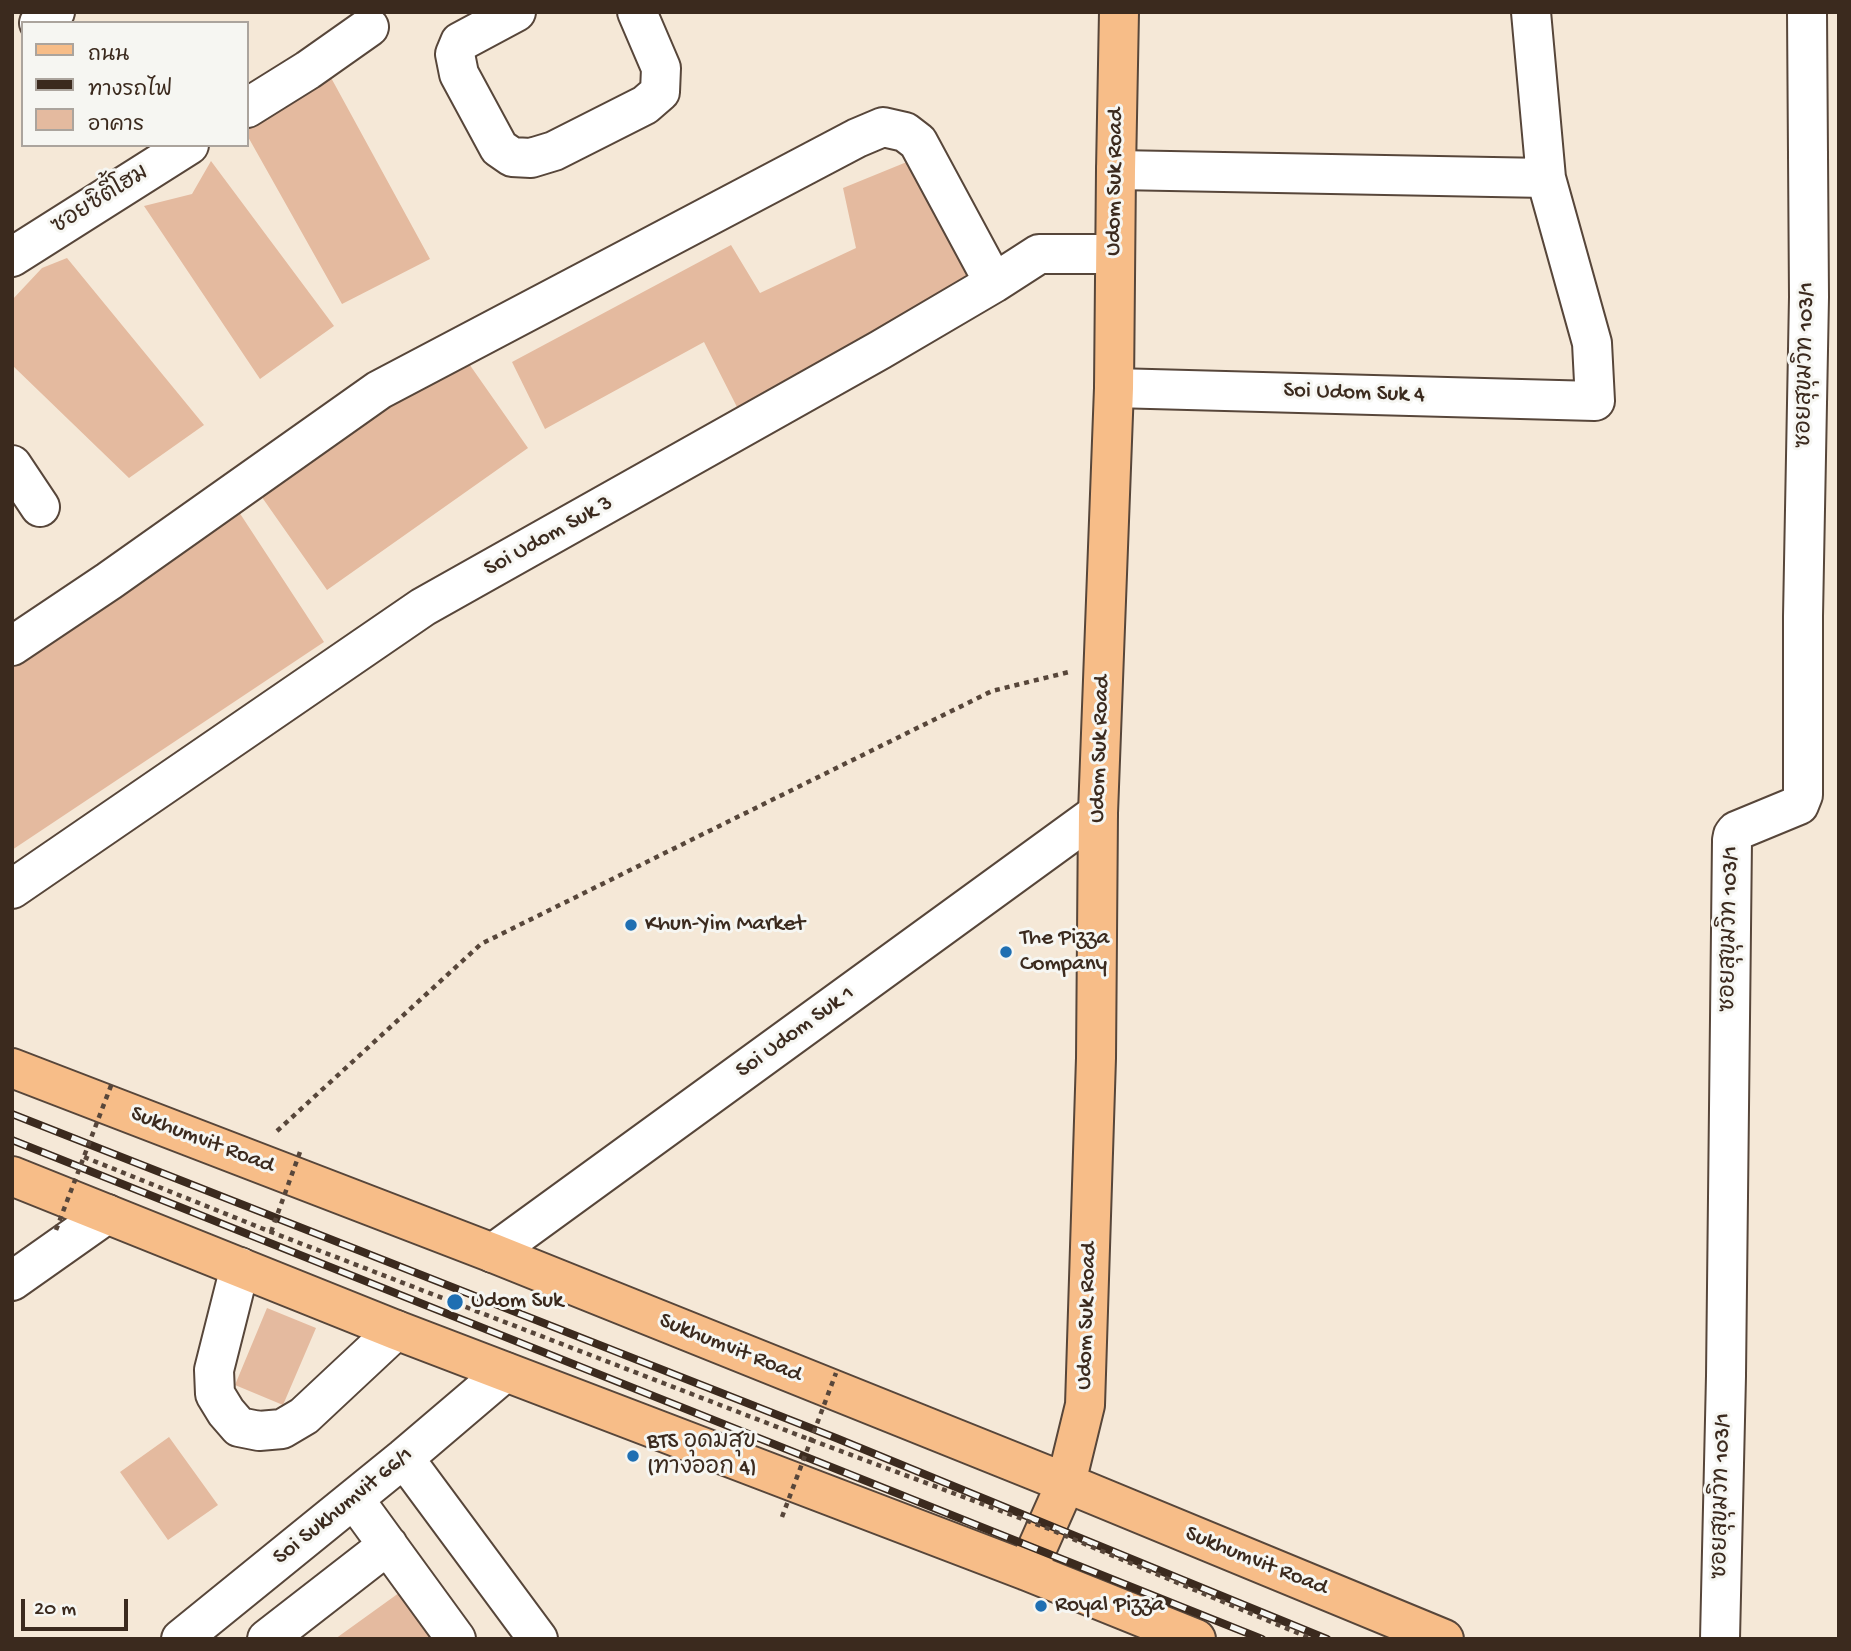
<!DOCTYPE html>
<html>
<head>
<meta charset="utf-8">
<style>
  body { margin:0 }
  #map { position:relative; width:1851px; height:1651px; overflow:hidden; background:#f5e8d7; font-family:"Gochi Hand","Playpen Sans Thai",sans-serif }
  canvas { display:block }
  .frame { position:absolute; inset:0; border:14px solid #3b2a1e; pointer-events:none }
  .legend { position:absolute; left:21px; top:21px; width:228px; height:126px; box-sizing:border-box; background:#f6f6f2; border:2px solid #aba49d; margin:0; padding:9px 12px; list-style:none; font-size:21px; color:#3b2a1e }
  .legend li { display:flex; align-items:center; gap:14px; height:35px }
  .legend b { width:35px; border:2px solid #aba49d }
  .scale { position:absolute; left:21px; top:1599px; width:107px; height:32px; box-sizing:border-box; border:4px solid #3b2a1e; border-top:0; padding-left:9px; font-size:21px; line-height:24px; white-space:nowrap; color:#3b2a1e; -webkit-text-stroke:5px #f6f6f2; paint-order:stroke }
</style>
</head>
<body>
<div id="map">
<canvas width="1851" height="1651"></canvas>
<div class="frame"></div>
<ul class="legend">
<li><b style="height:9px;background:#f7bd88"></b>ถนน</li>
<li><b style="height:9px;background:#3b2a1e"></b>ทางรถไฟ</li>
<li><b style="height:19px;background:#e4ba9f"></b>อาคาร</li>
</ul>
<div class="scale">20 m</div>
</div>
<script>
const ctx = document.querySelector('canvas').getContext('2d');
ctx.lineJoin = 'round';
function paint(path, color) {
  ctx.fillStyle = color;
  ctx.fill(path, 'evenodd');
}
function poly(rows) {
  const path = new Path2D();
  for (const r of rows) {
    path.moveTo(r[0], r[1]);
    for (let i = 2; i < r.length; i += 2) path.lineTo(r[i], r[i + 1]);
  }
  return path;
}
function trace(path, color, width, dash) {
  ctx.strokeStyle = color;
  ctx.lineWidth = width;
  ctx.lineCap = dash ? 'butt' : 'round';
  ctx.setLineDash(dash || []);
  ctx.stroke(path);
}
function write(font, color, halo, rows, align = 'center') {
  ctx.font = font + ' "Gochi Hand","Playpen Sans Thai",sans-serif';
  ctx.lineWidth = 6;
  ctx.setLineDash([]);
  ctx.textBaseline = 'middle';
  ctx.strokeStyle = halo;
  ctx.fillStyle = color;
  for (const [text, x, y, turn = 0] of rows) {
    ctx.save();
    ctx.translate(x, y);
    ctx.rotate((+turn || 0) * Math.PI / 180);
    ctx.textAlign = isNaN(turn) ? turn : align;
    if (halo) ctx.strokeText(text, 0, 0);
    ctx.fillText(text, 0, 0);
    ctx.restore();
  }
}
paint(poly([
  [329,74,430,259,342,304,247,135,247,126],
  [919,157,970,276,737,407,704,342,545,429,512,362,731,245,760,293,856,248,843,188],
  [211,161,334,326,260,379,144,206,192,194],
  [67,258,204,425,129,478,12,365,12,300,42,268],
  [460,351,528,448,327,590,259,493],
  [239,512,324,642,12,850,12,664],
  [267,1308,316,1328,283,1405,235,1385],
  [169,1437,218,1505,168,1540,120,1472],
  [410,1585,448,1639,335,1639]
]), '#e4ba9f');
const minor = poly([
  [516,12,460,42,455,54,459,74,499,148,512,157,531,158,554,151,645,105,660,92,661,68,637,12],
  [39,23,55,12],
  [247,108,308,70,369,27],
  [1116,170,1546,178],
  [12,257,189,145],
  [1114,388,1595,401,1592,343,1546,178,1531,12],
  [12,465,40,507],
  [12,646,109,581,379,390,857,138,883,127,905,132,918,142,994,283],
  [12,889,423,607,880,350,994,283,1039,254,1115,254],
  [493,1253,1098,813],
  [240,1267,214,1370,215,1394,226,1412,239,1427,259,1431,282,1429,304,1416,396,1330],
  [12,1281,107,1214],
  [404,1458,538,1639],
  [354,1499,456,1639],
  [181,1639,404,1458,505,1372],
  [267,1639,388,1545],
  [1720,1639,1726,1376,1732,840,1733,835,1736,831,1799,805,1803,795,1803,616,1809,297,1807,12]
]);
const major = poly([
  [12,1068,493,1253,1066,1483,1444,1639],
  [12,1176,396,1330,1027,1571,1196,1639],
  [1027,1571,1066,1483,1085,1405,1096,1058,1098,813,1114,388,1116,170,1119,12]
]);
trace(minor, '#57463a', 42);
trace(major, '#57463a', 42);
trace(poly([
  [277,1131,481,944,992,691,1069,672]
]), '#57463a', 4.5, [5, 5]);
trace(minor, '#fff', 38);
trace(major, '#f7bd88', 38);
const rail = poly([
  [12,1114,836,1438,1327,1639],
  [12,1140,1262,1639]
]);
trace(rail, '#3b2a1e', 8);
trace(rail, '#f6f6f2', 5, [16]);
trace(poly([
  [84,1157,271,1232,811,1440,1049,1529,1312,1639],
  [56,1230,112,1083],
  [271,1232,300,1152],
  [782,1517,836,1373]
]), '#57463a', 4.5, [5, 5]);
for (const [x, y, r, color] of [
  [631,925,7,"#1f6fb2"],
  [1006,952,7,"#1f6fb2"],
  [455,1302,9,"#1f6fb2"],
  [633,1456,7,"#1f6fb2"],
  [1041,1606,7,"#1f6fb2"]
]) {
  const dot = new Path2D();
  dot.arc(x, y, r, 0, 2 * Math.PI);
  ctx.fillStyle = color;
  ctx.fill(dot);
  trace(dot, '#f6f6f2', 2.5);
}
write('23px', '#3b2a1e', '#f6f6f2', [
  ["Udom Suk Road",1116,182,-89],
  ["ซอยซิตี้โฮม",101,201,-32],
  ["ซอยสุขุมวิท 103/1",1807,365,-89],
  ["Soi Udom Suk 4",1354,394,2],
  ["Soi Udom Suk 3",549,537,-29],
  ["Udom Suk Road",1101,749,-88],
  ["ซอยสุขุมวิท 103/1",1731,929,-89],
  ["Soi Udom Suk 1",796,1033,-36],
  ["Sukhumvit Road",202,1141,21],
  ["Udom Suk Road",1088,1316,-88],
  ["Sukhumvit Road",730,1349,22],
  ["ซอยสุขุมวิท 103/1",1723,1496,-89],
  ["Soi Sukhumvit 66/1",344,1507,-39],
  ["Sukhumvit Road",1256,1562,22]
]);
write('23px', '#3b2a1e', '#f6f6f2', [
  ["Khun-Yim Market",645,925],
  ["The Pizza",1020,939],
  ["Company",1020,965],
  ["Udom Suk",471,1302],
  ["BTS อุดมสุข",647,1443],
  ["(ทางออก 4)",647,1469],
  ["Royal Pizza",1055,1606]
], 'left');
</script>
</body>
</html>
